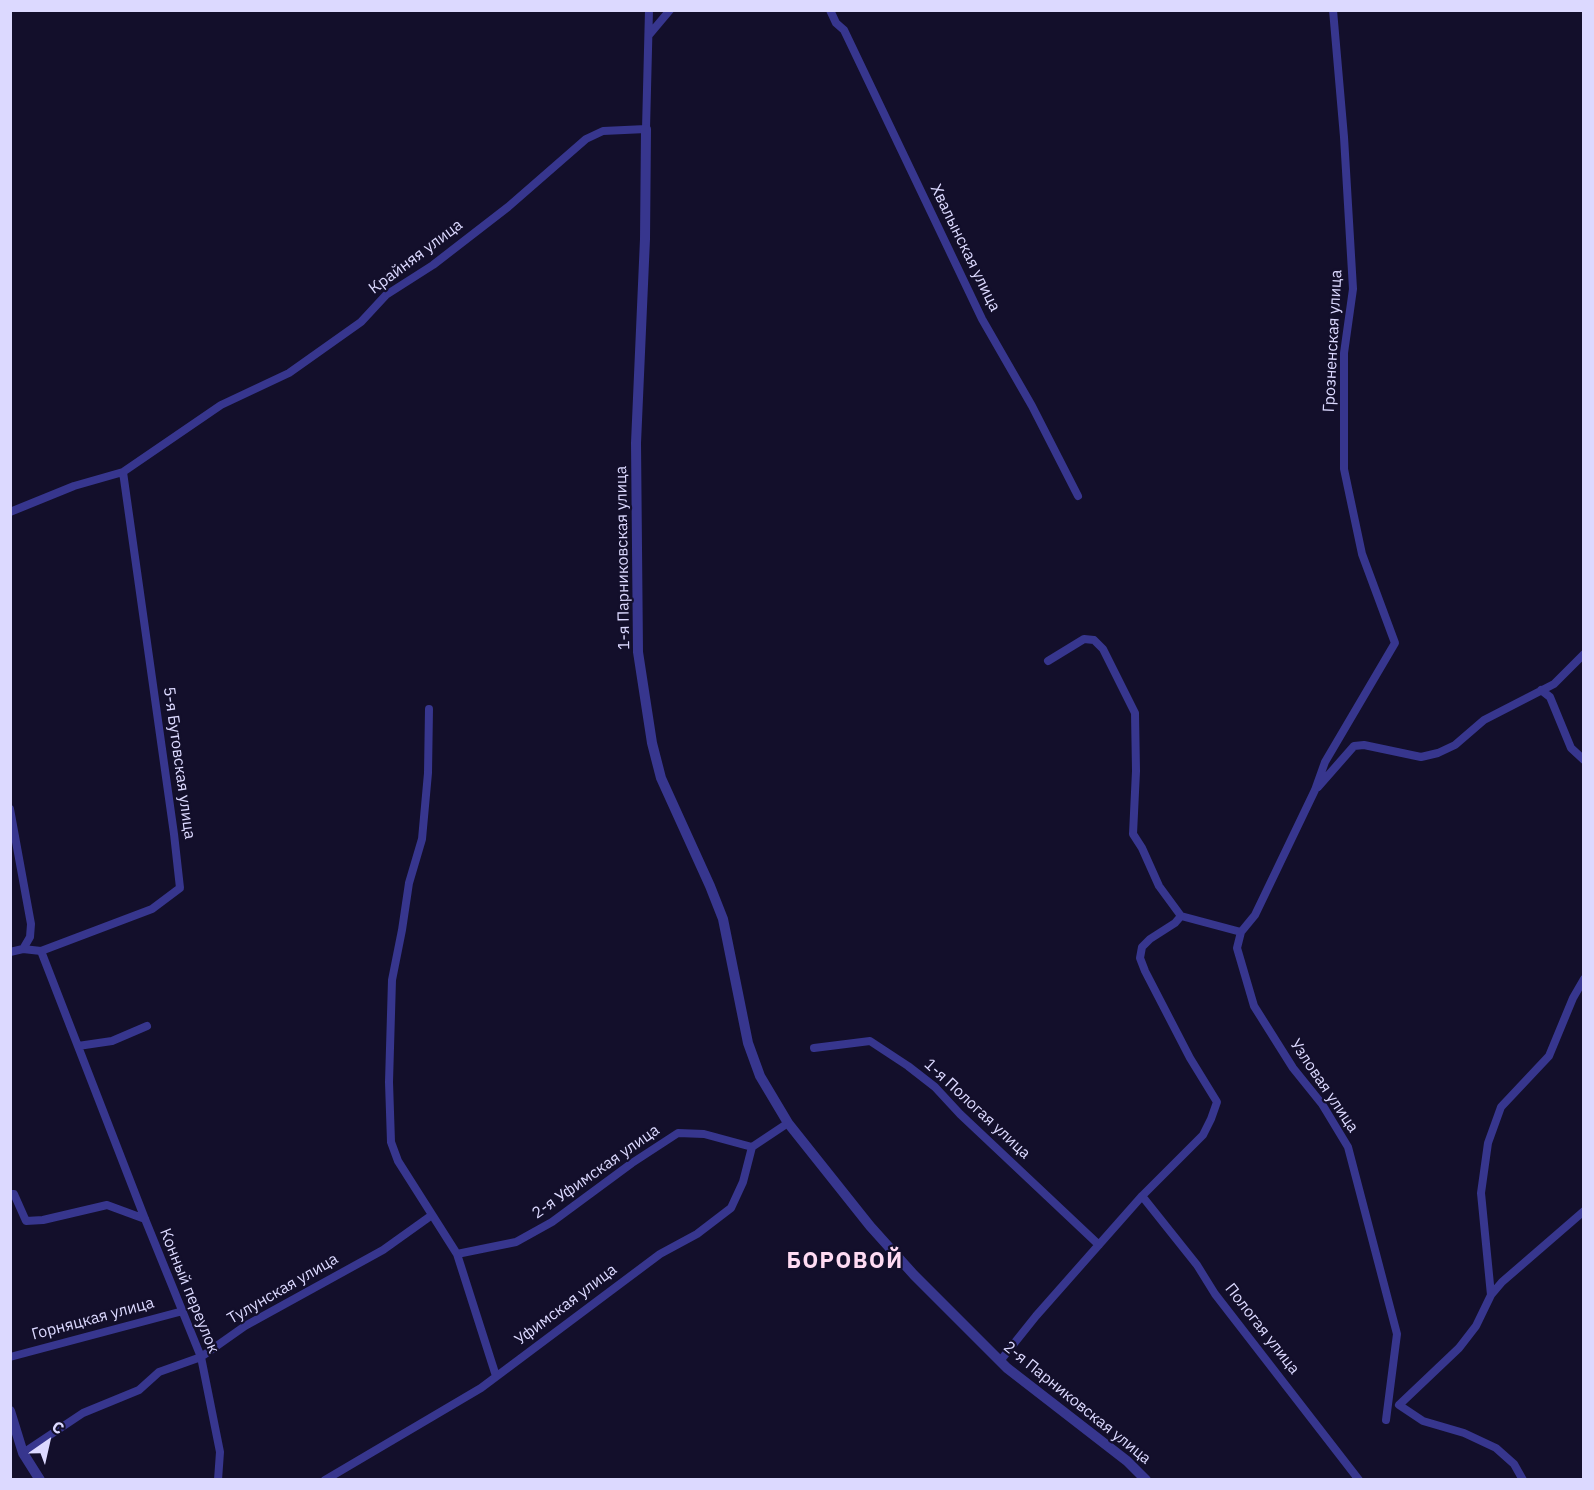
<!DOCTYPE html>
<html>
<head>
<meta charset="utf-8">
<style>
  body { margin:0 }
  #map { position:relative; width:1594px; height:1490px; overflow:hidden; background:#130f2b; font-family:"IBM Plex Sans",sans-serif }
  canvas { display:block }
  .frame { position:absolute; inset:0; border:12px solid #dcd9ff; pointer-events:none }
  .north { position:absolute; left:18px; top:1412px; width:60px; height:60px; -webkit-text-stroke:4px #130f2b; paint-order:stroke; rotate:34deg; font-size:16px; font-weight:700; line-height:24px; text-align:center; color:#dcd9ff }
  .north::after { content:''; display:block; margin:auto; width:21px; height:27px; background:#dcd9ff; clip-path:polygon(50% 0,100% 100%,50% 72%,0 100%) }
</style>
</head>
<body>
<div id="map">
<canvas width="1594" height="1490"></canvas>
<div class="frame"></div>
<div class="north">С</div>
</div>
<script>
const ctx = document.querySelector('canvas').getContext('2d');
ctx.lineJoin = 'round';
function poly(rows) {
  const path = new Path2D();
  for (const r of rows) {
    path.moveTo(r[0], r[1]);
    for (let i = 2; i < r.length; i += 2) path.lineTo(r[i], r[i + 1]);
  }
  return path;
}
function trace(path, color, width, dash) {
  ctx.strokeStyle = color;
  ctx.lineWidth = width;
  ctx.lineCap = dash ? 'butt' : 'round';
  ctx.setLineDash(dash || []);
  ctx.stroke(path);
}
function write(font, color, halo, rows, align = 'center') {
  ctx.font = font + ' "IBM Plex Sans",sans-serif';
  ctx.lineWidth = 4.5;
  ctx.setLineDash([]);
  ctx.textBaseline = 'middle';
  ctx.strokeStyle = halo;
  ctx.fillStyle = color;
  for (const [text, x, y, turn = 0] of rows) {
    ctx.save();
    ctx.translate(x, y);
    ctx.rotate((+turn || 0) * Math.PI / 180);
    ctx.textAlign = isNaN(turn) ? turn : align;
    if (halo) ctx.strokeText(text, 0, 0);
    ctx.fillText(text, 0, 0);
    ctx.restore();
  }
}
trace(poly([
  [830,10,836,23,844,30,982,319,1032,406,1078,496],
  [1333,10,1344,137,1353,289,1344,353,1344,469,1362,554,1395,643,1325,762,1315,790,1255,915,1241,932,1237,948,1254,1006,1293,1068,1322,1104,1348,1147,1397,1334,1386,1420],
  [649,35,670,10],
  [10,512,74,486,123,472,221,405,289,373,361,322,386,295,433,265,508,207,586,139,603,131,646,129,649,10],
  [1048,661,1084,639,1094,640,1103,649,1135,713,1136,771,1133,834,1142,848,1159,886,1181,916],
  [1541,690,1550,697,1571,748,1584,760],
  [429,709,428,773,422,839,409,883,402,930,392,980,389,1082,391,1142,398,1161,457,1254,496,1376],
  [1318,787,1354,746,1364,745,1421,757,1438,753,1455,745,1484,720,1554,684,1584,654],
  [10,809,31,924,30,937,23,949],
  [1181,916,1241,932],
  [41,951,145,1219,201,1357,220,1452,218,1480],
  [10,952,23,949,41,951,152,909,180,888,174,834,123,472],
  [78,1046,112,1041,147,1026],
  [814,1048,870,1041,908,1066,935,1087,960,1114,1099,1245],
  [10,1194,14,1194,26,1221,43,1220,107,1205,145,1219],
  [1142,1196,1197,1265,1215,1294,1359,1480],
  [457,1254,516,1242,552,1222,632,1163,678,1133,704,1134,752,1147],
  [1491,1295,1481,1193,1488,1143,1501,1107,1549,1056,1573,998,1584,979],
  [10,1357,183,1311],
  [1000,1361,1036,1316,1142,1196,1203,1135,1211,1119,1217,1102,1190,1058,1145,971,1140,958,1142,947,1150,939,1175,923,1181,916],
  [23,1453,83,1413,139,1390,159,1372,201,1357,245,1326,383,1250,432,1215],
  [325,1480,481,1388,660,1254,697,1234,731,1208,743,1182,752,1147,788,1123],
  [1523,1480,1514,1464,1496,1448,1464,1433,1423,1421,1399,1405,1459,1348,1476,1326,1491,1295,1502,1282,1584,1211]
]), '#37368e', 8);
trace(poly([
  [646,129,645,239,636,443,638,652,652,743,661,778,710,886,723,919,748,1043,760,1076,788,1123,870,1226,914,1275,1007,1368,1127,1461,1146,1480],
  [10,1411,23,1453,40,1480]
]), '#37368e', 10);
write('16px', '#dcd9ff', '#130f2b', [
  ["Хвалынская улица",965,248,64],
  ["Крайняя улица",416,257,-37],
  ["Грозненская улица",1333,341,-87],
  ["1-я Парниковская улица",623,558,-91],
  ["5-я Бутовская улица",179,763,82],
  ["Узловая улица",1324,1086,56],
  ["1-я Пологая улица",977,1109,43],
  ["2-я Уфимская улица",596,1172,-35],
  ["Тулунская улица",283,1289,-30],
  ["Конный переулок",189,1291,68],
  ["Уфимская улица",566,1305,-37],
  ["Горняцкая улица",93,1319,-15],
  ["Пологая улица",1262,1329,52],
  ["2-я Парниковская улица",1077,1403,39]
]);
ctx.letterSpacing = '1.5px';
write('bold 22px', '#ffdbf3', '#130f2b', [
  ["БОРОВОЙ",845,1262]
]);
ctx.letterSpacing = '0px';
</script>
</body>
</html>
